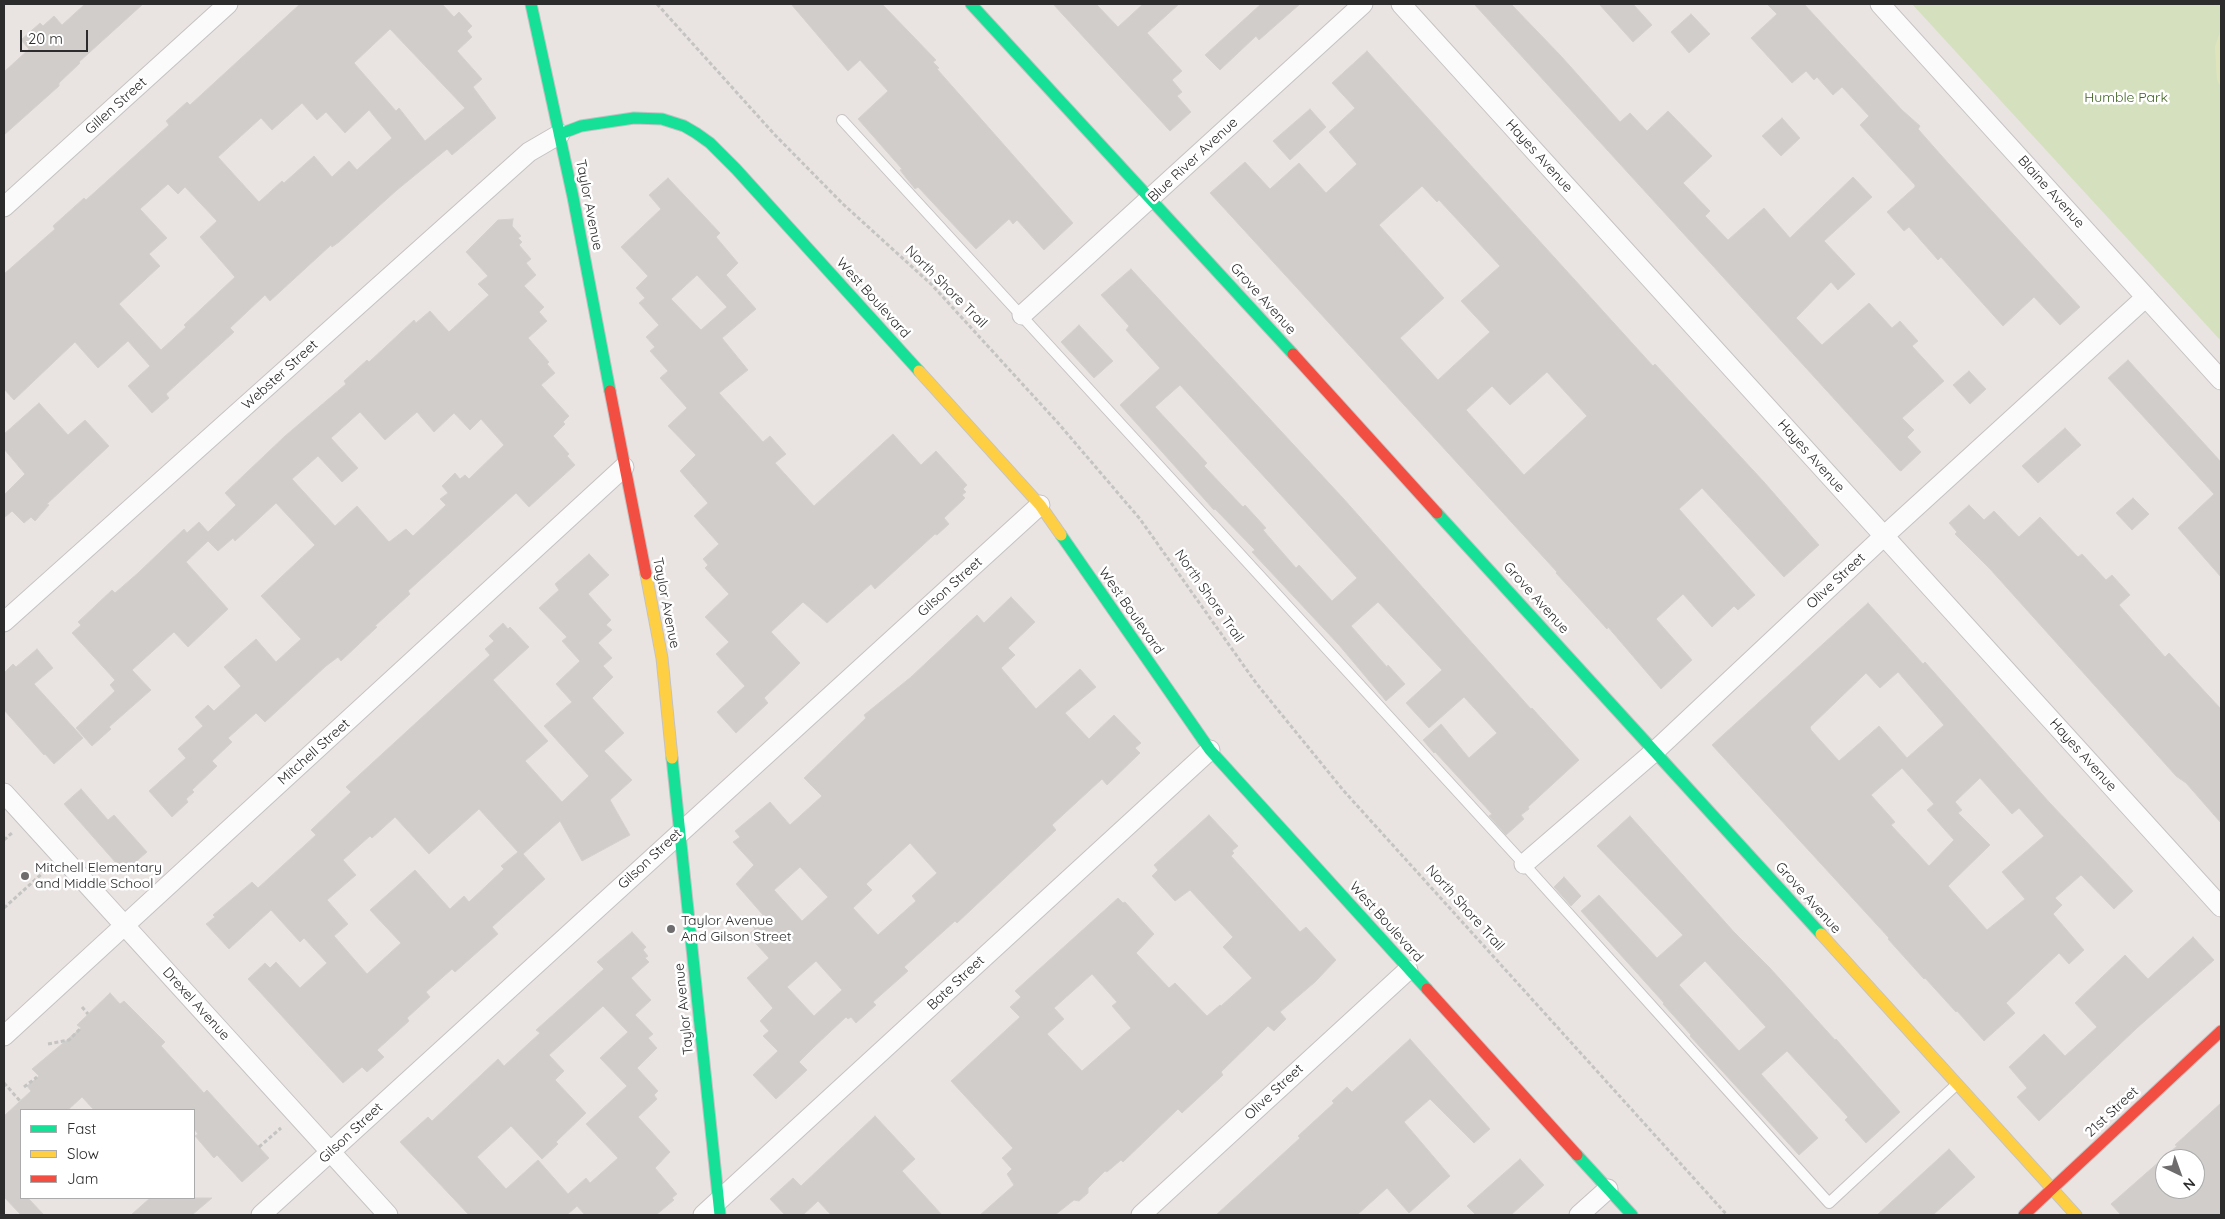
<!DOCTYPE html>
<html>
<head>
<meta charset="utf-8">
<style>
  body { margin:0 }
  #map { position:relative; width:2225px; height:1219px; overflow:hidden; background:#e9e4e2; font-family:Quicksand,sans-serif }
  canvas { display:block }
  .frame { position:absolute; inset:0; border:5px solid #2c2c2c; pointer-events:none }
  .legend { position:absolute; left:20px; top:1109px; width:175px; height:90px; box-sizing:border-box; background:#fff; border:1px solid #ababab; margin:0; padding:6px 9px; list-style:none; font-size:15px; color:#2c2c2c }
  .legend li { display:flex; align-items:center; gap:10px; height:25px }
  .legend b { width:25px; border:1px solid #ababab }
  .north { position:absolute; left:2155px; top:1149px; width:50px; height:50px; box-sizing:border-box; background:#fff; border:1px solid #ababab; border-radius:50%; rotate:138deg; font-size:14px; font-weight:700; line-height:20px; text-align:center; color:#2c2c2c }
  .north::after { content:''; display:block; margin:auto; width:18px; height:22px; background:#6e6c6c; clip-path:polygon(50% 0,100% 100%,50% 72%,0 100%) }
  .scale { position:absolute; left:20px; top:30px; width:68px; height:22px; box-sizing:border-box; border:2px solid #2c2c2c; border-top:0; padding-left:6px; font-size:15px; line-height:18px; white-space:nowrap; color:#2c2c2c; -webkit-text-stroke:4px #fff; paint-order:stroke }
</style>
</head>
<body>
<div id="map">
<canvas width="2225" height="1219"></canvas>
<div class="frame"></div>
<ul class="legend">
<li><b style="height:6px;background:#16e098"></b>Fast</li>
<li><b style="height:6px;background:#ffcf43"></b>Slow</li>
<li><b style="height:6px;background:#f24e42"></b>Jam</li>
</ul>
<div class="north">N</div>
<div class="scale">20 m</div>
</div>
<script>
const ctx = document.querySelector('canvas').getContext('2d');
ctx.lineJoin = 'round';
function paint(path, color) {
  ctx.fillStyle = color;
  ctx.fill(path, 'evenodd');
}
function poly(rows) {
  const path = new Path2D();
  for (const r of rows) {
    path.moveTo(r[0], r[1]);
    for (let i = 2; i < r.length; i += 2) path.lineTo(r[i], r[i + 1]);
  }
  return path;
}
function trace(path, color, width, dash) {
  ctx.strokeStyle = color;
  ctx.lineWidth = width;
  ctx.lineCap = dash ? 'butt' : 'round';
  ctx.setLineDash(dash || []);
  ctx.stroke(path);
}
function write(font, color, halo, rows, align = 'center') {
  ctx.font = font + ' Quicksand,sans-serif';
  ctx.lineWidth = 5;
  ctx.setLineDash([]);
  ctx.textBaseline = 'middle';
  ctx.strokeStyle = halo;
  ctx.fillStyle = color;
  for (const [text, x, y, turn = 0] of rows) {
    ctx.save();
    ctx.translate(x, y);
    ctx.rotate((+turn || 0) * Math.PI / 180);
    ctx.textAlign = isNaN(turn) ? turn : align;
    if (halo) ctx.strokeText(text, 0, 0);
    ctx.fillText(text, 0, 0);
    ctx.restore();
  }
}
paint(poly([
  [1912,4,2221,4,2221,341]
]), '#d5e1be');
paint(poly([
  [2221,29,2221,87,2217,80,2215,47]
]), '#dfe4bc');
const building = poly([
  [85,4,143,4,79,62,80,63,59,83,59,86,4,135,4,72,29,49,21,40,40,23,43,26,54,16,62,25,85,4],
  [300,4,442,4,454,17,459,12,472,26,467,31,472,37,457,51,482,79,473,87,496,118,452,155,447,149,397,190,339,242,332,247,331,245,270,301,265,295,230,328,234,332,166,394,169,398,152,413,128,386,150,366,128,341,98,368,75,342,14,400,4,389,4,274,55,229,53,226,84,198,86,200,169,125,166,121,187,102,190,105,300,4],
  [390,29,465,108,425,141,399,108,396,111,354,63,390,29],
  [302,103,317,120,326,112,345,133,369,110,392,138,357,170,349,161,332,177,314,156,284,183,282,181,259,202,218,157,261,118,272,130,302,103],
  [168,184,178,194,185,187,217,221,200,237,235,277,184,325,186,327,161,350,119,304,160,266,149,254,167,238,140,209,168,184],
  [791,4,882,4,936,60,933,62,939,68,937,69,1073,223,1044,250,1017,220,1013,224,1009,219,976,249,918,187,915,189,900,170,902,169,858,119,888,91,860,60,848,71,791,4],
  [1053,4,1096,4,1118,27,1143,4,1179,4,1147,33,1182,71,1172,80,1182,92,1177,96,1191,112,1170,131,1053,4],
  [1261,4,1300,4,1259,40,1256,36,1220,70,1205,55,1261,4],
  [1474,4,1511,4,1561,56,1620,122,1630,113,1647,131,1668,111,1712,156,1683,183,1710,211,1705,216,1728,240,1764,208,1790,238,1853,177,1872,197,1824,241,1855,274,1838,290,1831,282,1796,318,1822,345,1869,303,1892,328,1900,321,1918,341,1912,346,1944,381,1902,418,1914,430,1907,437,1921,452,1901,471,1899,470,1474,4],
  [1599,4,1633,4,1652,25,1633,42,1599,4],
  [1767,4,1804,4,1902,110,1920,126,1918,129,1948,163,2080,307,2060,325,2034,297,2003,326,1941,257,1938,260,1909,227,1904,231,1887,212,1915,187,1915,185,1860,125,1869,116,1842,87,1833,95,1817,77,1814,80,1806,71,1792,83,1751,38,1777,14,1767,4],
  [1691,14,1710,34,1689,53,1671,32,1691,14],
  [1367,51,1633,344,1653,366,1655,364,1764,482,1819,545,1784,577,1702,488,1679,509,1755,595,1738,610,1734,606,1712,627,1683,594,1656,619,1692,660,1661,689,1608,627,1607,629,1578,597,1556,573,1557,572,1210,193,1245,162,1270,189,1299,163,1326,193,1357,164,1329,132,1355,108,1332,83,1367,51],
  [1422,186,1437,202,1439,200,1500,266,1461,301,1490,332,1438,380,1400,338,1444,298,1379,225,1422,186],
  [1547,372,1587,416,1524,475,1466,410,1492,386,1510,405,1547,372],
  [1310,109,1326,127,1290,160,1273,141,1310,109],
  [1782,118,1800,138,1781,156,1762,136,1782,118],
  [668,178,720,233,716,237,738,263,726,275,756,309,722,338,748,370,719,393,763,442,770,436,786,454,775,463,814,506,893,434,921,465,936,451,967,485,963,489,966,492,962,495,965,498,944,518,949,524,937,535,935,534,875,589,871,584,827,623,803,602,771,632,800,663,764,698,768,703,736,733,717,712,745,686,716,654,729,642,705,617,729,594,705,568,708,565,703,559,719,544,694,516,708,503,680,471,696,455,668,426,687,408,660,378,668,371,650,351,655,347,646,337,659,325,639,303,645,298,636,288,648,276,621,247,661,209,649,195,668,178],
  [697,275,727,307,701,330,671,299,697,275],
  [513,219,512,226,521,236,518,238,522,242,519,245,531,259,526,263,536,275,524,286,544,307,539,312,547,321,528,338,549,362,547,364,555,373,541,385,569,416,563,422,565,424,553,436,569,454,567,456,575,465,529,507,516,493,408,591,410,594,375,626,377,627,341,661,338,657,326,666,265,722,256,713,228,738,232,742,212,761,217,766,192,790,194,792,186,799,188,802,172,817,149,791,186,758,178,749,203,726,195,717,208,705,214,711,241,686,224,667,256,639,276,662,301,639,261,596,315,545,276,503,235,541,233,538,218,551,208,541,186,562,228,609,188,647,174,632,132,670,151,690,109,727,111,729,92,746,76,728,115,691,110,685,115,680,72,633,81,625,78,622,112,590,115,593,138,573,184,529,187,533,199,522,208,532,236,505,225,493,285,436,346,384,344,381,367,360,369,362,414,320,416,323,430,311,449,332,489,295,478,284,488,276,466,252,498,220,513,219],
  [360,412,385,440,417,412,434,432,454,413,470,430,481,419,504,445,469,479,465,475,460,479,455,473,442,486,448,493,440,499,446,505,413,536,406,529,389,542,357,506,335,526,292,479,318,456,342,482,358,468,331,438,360,412],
  [1131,269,1342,497,1531,709,1532,708,1579,760,1528,807,1529,809,1521,815,1524,819,1506,835,1489,816,1492,814,1435,752,1434,753,1423,740,1441,724,1469,758,1497,733,1464,697,1429,728,1406,703,1442,670,1378,602,1351,626,1387,667,1388,665,1405,684,1386,701,1339,645,1252,552,1255,550,1215,509,1214,510,1120,405,1160,368,1126,330,1129,326,1101,295,1131,269],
  [1180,385,1357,578,1332,601,1299,565,1296,568,1263,530,1266,528,1245,505,1243,507,1204,466,1207,463,1155,407,1180,385],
  [1079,325,1113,361,1094,378,1061,342,1079,325],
  [2128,360,2221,462,2221,577,2178,528,2214,494,2108,378,2128,360],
  [1969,371,1986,389,1970,404,1953,385,1969,371],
  [39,403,68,435,85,420,109,446,47,504,49,505,35,521,31,517,24,523,12,511,4,518,4,495,25,474,4,449,4,434,39,403],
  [2065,428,2081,445,2038,483,2022,466,2065,428],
  [2133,498,2149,514,2132,530,2116,513,2133,498],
  [1969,505,1984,520,1994,511,2019,537,2040,517,2078,557,2082,554,2106,580,2112,575,2130,595,2119,605,2165,657,2169,653,2221,709,2221,823,2186,783,2176,776,1990,569,1955,534,1957,532,1949,523,1969,505],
  [589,554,609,575,588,594,611,620,606,625,612,630,598,643,612,658,603,666,613,677,592,698,624,733,604,751,632,780,610,800,630,835,582,861,560,821,523,854,545,879,492,927,498,934,455,972,452,969,426,992,430,997,407,1018,409,1021,377,1050,384,1057,367,1072,362,1067,343,1083,248,979,265,963,270,968,276,962,300,988,327,963,304,938,300,942,271,910,229,949,206,924,215,917,213,915,252,882,258,888,316,835,311,830,351,792,346,787,490,655,485,649,494,641,489,636,503,623,508,629,510,627,529,647,493,680,548,741,525,761,562,802,589,776,544,726,572,702,556,684,580,661,562,641,567,637,539,608,559,590,555,584,589,554],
  [479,809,518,852,501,866,504,869,469,902,464,896,450,909,415,870,370,910,401,943,367,974,334,936,348,924,327,900,356,875,343,860,370,836,372,838,395,817,429,854,479,809],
  [1011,597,1035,622,1008,648,1015,655,1001,668,1036,709,1080,669,1096,687,1065,713,1089,739,1114,715,1141,743,1135,748,1140,753,1107,785,1102,779,1052,825,1056,830,957,923,955,921,904,967,908,971,873,1002,876,1005,856,1023,851,1017,848,1019,846,1017,814,1047,799,1062,807,1070,776,1099,753,1075,778,1051,763,1036,769,1031,760,1021,773,1008,747,978,769,958,748,935,755,929,751,925,763,915,736,884,754,865,733,842,740,837,735,831,770,802,790,825,822,796,804,778,866,718,864,715,911,677,977,615,984,623,1011,597],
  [910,843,937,873,912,896,916,901,878,935,853,908,872,890,866,884,910,843],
  [800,867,828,897,802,921,774,890,800,867],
  [816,961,842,990,814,1016,787,987,816,961],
  [1868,603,1923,664,1925,662,2049,802,2133,891,2114,909,2081,875,2055,898,2062,905,2053,914,2084,950,2069,964,2059,953,2006,1003,2015,1013,1984,1041,1957,1011,1956,1012,1925,978,1924,979,1888,939,1889,938,1712,745,1868,603],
  [1898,672,1944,725,1907,758,1879,726,1839,761,1811,730,1810,727,1866,673,1880,688,1898,672],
  [1902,768,1934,804,1927,810,1954,840,1929,866,1891,825,1895,822,1871,795,1902,768],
  [1980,778,2012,814,2019,808,2044,836,2002,872,2025,899,1987,930,1948,886,1990,845,1958,813,1962,810,1955,802,1980,778],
  [37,649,53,668,34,684,83,738,54,764,45,754,44,755,4,710,4,673,13,664,16,667,37,649],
  [81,789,108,820,114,815,147,852,124,872,64,804,81,789],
  [1209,815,1238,846,1232,851,1234,853,1231,856,1300,932,1306,927,1336,960,1315,982,1280,1012,1286,1019,1274,1031,1268,1026,1221,1072,1223,1075,1182,1113,1178,1109,1123,1162,1121,1160,1107,1172,1105,1171,1088,1188,1088,1193,1079,1201,1074,1200,1055,1215,980,1215,1014,1185,1007,1174,1012,1169,1002,1158,1013,1148,951,1081,1020,1017,1010,1007,1021,997,1015,991,1118,898,1123,903,1125,902,1154,934,1136,953,1169,988,1175,983,1207,1016,1220,1005,1221,1006,1252,978,1223,947,1233,937,1190,890,1175,901,1152,876,1158,870,1154,865,1209,815],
  [1092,974,1117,1002,1112,1006,1131,1028,1082,1071,1047,1034,1064,1019,1054,1008,1092,974],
  [1630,816,1734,932,1770,968,1835,1040,1836,1039,1900,1112,1866,1143,1845,1120,1848,1117,1787,1051,1761,1074,1818,1138,1799,1155,1690,1036,1691,1035,1663,1004,1664,1003,1581,911,1599,895,1657,958,1683,935,1597,846,1630,816],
  [1705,961,1766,1027,1739,1051,1679,985,1705,961],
  [1564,877,1581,896,1571,906,1554,887,1564,877],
  [632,932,646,947,643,950,648,956,645,958,649,962,631,978,651,1000,635,1015,653,1034,648,1038,657,1048,637,1068,658,1091,654,1095,657,1099,638,1117,670,1152,655,1168,677,1194,672,1198,674,1200,656,1215,585,1215,577,1206,567,1215,469,1215,400,1142,428,1117,432,1121,498,1059,504,1066,540,1033,536,1030,604,969,597,962,632,932],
  [603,1006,628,1032,600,1058,627,1086,586,1124,618,1158,590,1183,586,1178,568,1194,538,1160,506,1189,477,1157,511,1126,542,1159,558,1144,556,1142,586,1113,555,1080,564,1071,549,1055,603,1006],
  [2193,937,2214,960,2137,1028,2039,1121,2017,1097,2027,1088,2009,1067,2044,1034,2065,1056,2097,1027,2075,1003,2125,955,2148,979,2193,937],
  [110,993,120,1004,124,1001,165,1042,161,1046,204,1093,207,1090,269,1158,242,1182,217,1155,214,1158,195,1136,198,1134,194,1129,194,1110,94,1110,82,1097,68,1110,21,1110,21,1198,28,1198,44,1215,21,1215,4,1197,4,1116,31,1091,27,1086,39,1076,32,1069,81,1028,77,1025,110,993],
  [1410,1039,1490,1129,1474,1143,1430,1099,1404,1122,1450,1176,1409,1213,1387,1188,1357,1215,1216,1215,1300,1138,1298,1136,1334,1103,1332,1101,1347,1087,1352,1092,1410,1039],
  [2221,1103,2221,1215,2121,1215,2111,1204,2177,1146,2175,1145,2221,1103],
  [2165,1159,2195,1159,2195,1189,2165,1189,2165,1159],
  [875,1116,915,1159,902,1171,942,1215,831,1215,818,1201,803,1215,785,1215,770,1199,793,1178,801,1186,875,1116],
  [1949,1149,1975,1177,1933,1215,1877,1215,1949,1149],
  [1520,1159,1544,1185,1511,1215,1476,1215,1467,1206,1520,1159],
  [150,1198,212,1198,192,1215,131,1215,150,1198]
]);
paint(building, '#d0cdcb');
trace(building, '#d4d0ce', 1);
const lane = poly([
  [842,120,1524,864,1829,1203,1956,1085]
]);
const street = poly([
  [1401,4,2221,907],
  [1880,4,2221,380],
  [4,207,228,4],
  [1022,315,1363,4],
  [4,622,529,152,560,134],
  [4,793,388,1215],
  [1524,864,1655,751,1884,536,2146,297],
  [4,1036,624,467],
  [261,1215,1040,505],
  [703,1215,1210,750],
  [1141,1215,1408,970],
  [1579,1215,1608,1189]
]);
const fast = poly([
  [531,4,573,197,610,391],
  [971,4,1293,354],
  [560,134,581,126,634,118,662,119,684,126,696,133,710,143,736,169,919,371],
  [1437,513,1821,934],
  [1061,535,1210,750,1427,989],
  [672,758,720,1215],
  [1577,1155,1632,1215]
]);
const slow = poly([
  [919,371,1040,505,1061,535],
  [646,574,662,658,672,758],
  [1821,934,2076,1215]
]);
const jam = poly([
  [1293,354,1437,513],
  [610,391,646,574],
  [1427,989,1577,1155],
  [2024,1215,2221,1031]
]);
trace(lane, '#c4c2c2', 12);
trace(street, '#c4c2c2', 21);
trace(fast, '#c4c2c2', 13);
trace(slow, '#c4c2c2', 13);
trace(jam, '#c4c2c2', 13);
trace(poly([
  [657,4,775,135,843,204,932,285,1059,424,1140,519,1256,683,1343,790,1727,1215],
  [4,840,13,832],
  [4,908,46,870],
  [82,1007,88,1014],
  [48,1044,69,1040,81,1028],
  [4,1083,20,1101],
  [24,1087,37,1077],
  [259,1147,281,1128]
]), '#c4c4c3', 3, [4, 2.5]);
trace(lane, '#fcfbfb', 10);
trace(street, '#fcfbfb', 19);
trace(fast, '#16e098', 11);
trace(slow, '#ffcf43', 11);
trace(jam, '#f24e42', 11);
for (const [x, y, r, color] of [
  [25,876,5,"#6e6c6c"],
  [671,929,5,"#6e6c6c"]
]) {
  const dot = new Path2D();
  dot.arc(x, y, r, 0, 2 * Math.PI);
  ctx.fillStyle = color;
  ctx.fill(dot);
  trace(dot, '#fff', 2);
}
write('14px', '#3f6321', '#fff', [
  ["Humble Park",2126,98]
]);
write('14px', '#2c2c2c', '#fff', [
  ["Gillen Street",116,106,-42],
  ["Hayes Avenue",1539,156,48],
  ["Blue River Avenue",1193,160,-43],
  ["Blaine Avenue",2051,192,48],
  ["Taylor Avenue",589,205,79],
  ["North Shore Trail",946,287,45],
  ["West Boulevard",873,298,48],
  ["Grove Avenue",1263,299,48],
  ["Webster Street",280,375,-42],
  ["Hayes Avenue",1811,456,48],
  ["Olive Street",1836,581,-43],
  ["Gilson Street",950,587,-42],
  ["North Shore Trail",1209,596,55],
  ["Grove Avenue",1536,598,48],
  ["Taylor Avenue",666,603,79],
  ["West Boulevard",1131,611,55],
  ["Mitchell Street",314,752,-42],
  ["Hayes Avenue",2083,755,48],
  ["Gilson Street",650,859,-43],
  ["Grove Avenue",1808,898,48],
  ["North Shore Trail",1465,908,48],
  ["West Boulevard",1386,922,48],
  ["Bate Street",956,983,-43],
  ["Drexel Avenue",196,1004,48],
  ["Taylor Avenue",684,1009,-96],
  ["Olive Street",1274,1092,-43],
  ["21st Street",2112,1112,-43],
  ["Gilson Street",351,1133,-43]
]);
write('14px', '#2c2c2c', '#fff', [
  ["Mitchell Elementary",35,868],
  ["and Middle School",35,884],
  ["Taylor Avenue",681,921],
  ["And Gilson Street",681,937]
], 'left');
</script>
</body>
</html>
